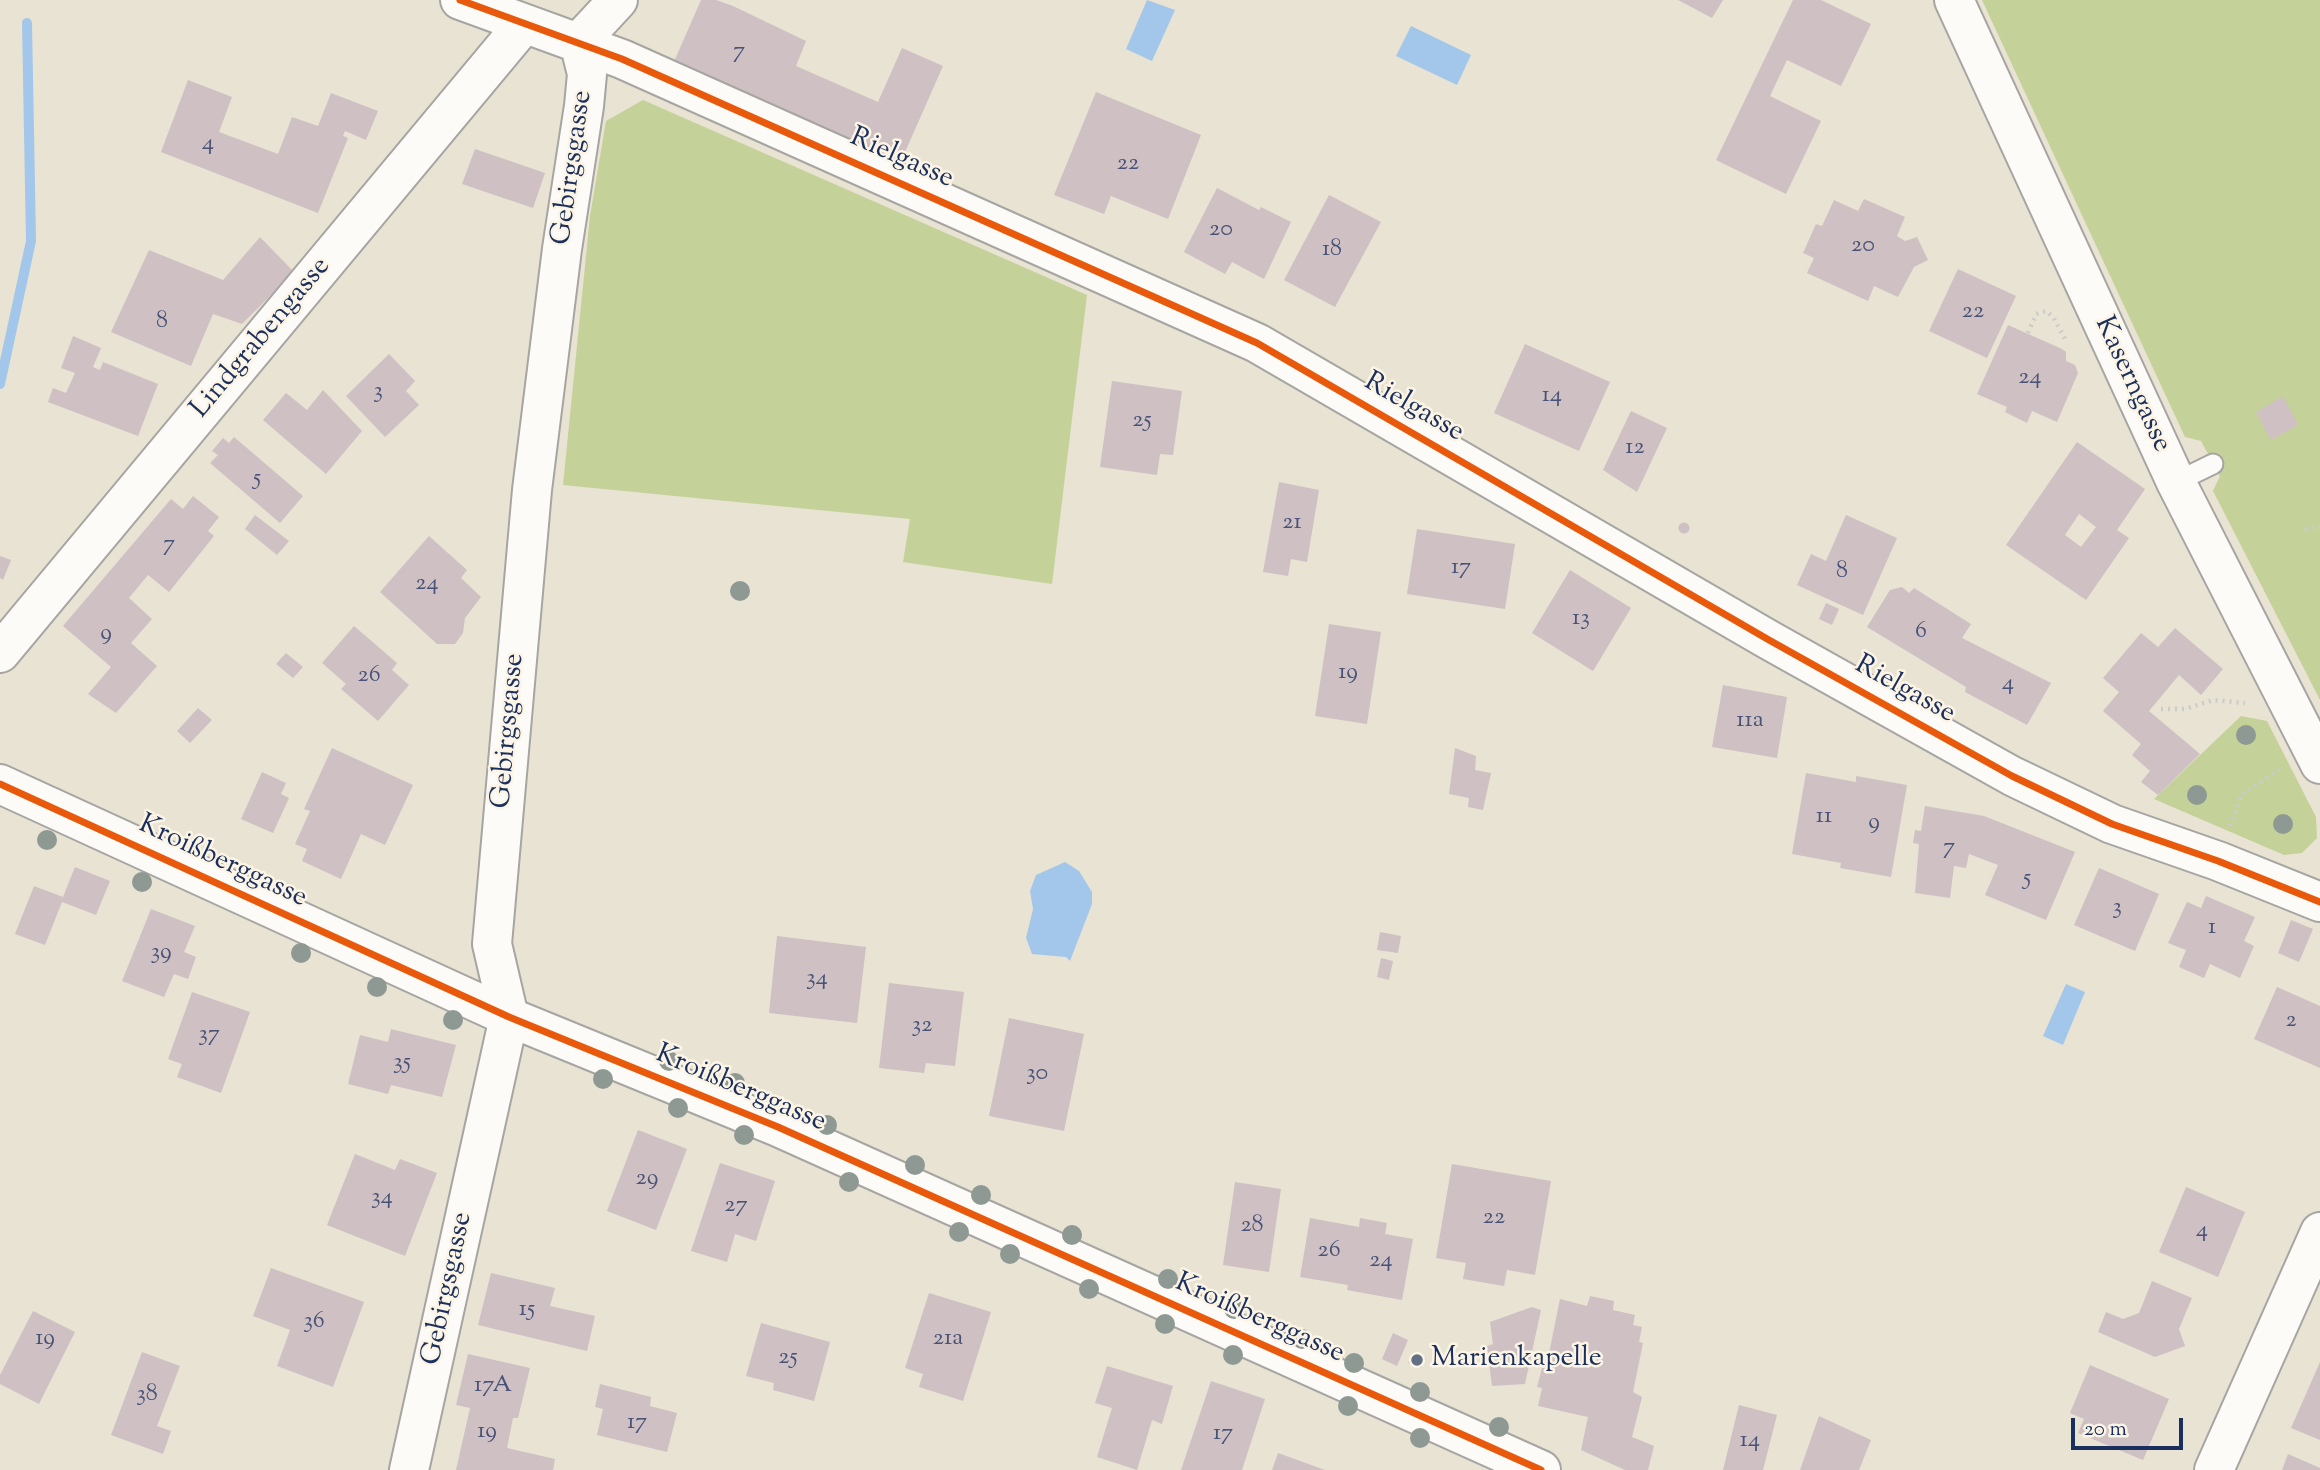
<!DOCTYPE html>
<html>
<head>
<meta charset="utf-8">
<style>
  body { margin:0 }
  #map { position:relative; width:2320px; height:1470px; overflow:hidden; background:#e8e3d2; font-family:"Sorts Mill Goudy",serif }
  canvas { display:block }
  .scale { position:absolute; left:2071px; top:1418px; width:112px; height:32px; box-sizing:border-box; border:4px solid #1b2f5e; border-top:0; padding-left:9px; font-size:21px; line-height:24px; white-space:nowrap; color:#1b2f5e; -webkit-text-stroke:5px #fcf5e5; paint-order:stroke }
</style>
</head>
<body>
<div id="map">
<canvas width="2320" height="1470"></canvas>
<div class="scale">20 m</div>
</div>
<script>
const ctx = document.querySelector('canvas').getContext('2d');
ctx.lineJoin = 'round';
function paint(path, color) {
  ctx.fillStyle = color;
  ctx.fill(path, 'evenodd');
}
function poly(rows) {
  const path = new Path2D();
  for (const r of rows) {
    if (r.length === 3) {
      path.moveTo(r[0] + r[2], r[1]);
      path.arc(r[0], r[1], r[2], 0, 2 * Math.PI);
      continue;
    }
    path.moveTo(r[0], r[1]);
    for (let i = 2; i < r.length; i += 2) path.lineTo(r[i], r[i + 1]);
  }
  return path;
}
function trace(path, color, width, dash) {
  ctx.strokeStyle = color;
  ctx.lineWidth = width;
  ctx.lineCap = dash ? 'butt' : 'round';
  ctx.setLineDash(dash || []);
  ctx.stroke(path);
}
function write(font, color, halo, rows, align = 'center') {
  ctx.font = font + ' "Sorts Mill Goudy",serif';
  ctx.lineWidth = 5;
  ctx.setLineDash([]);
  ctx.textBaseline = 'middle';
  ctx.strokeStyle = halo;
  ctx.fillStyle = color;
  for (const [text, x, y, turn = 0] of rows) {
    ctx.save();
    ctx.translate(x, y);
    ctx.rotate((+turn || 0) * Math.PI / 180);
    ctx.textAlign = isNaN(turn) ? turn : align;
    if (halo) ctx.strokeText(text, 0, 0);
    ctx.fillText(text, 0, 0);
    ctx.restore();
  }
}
paint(poly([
  [1982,0,2320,0,2320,700,2213,491,2220,476,2201,441,2185,437],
  [643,100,1087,295,1052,584,903,562,910,519,563,485,590,216,606,121],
  [2241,716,2267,721,2316,817,2317,838,2302,853,2284,855,2154,799]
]), '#c4d29a');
paint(poly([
  [1147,0,1175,10,1152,61,1126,49],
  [1411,26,1471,55,1457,85,1396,56],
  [1065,862,1079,871,1092,892,1092,904,1070,961,1066,957,1032,954,1026,938,1033,909,1030,891,1036,875],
  [2066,984,2085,992,2063,1045,2043,1036]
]), '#a3c7ea');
trace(poly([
  [0,384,31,241,27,23]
]), '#a3c7ea', 10);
paint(poly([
  [701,0,716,0,733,6,806,41,796,66,878,102,902,48,943,66,898,168,673,64],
  [1678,0,1723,0,1712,18],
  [1793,0,1821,0,1871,24,1841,86,1787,60,1770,96,1821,121,1786,194,1716,160],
  [188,80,232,97,219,132,278,154,292,117,318,126,331,93,378,111,366,140,345,131,343,136,348,138,318,213,161,152],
  [1096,92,1201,135,1168,219,1111,196,1104,214,1054,195],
  [475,149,545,173,533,208,462,184],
  [1217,188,1259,210,1261,207,1291,222,1264,279,1232,262,1225,274,1184,252],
  [1329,195,1381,222,1335,307,1284,280],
  [1864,199,1905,217,1897,236,1905,241,1917,237,1928,260,1914,267,1898,297,1874,286,1868,301,1807,273,1814,258,1803,253,1816,224,1822,226,1834,200,1858,211],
  [260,237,294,272,242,324,213,314,191,366,111,332,149,250,223,280],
  [1958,269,2016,296,1987,358,1929,331],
  [2008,325,2062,349,2066,352,2066,361,2075,365,2078,373,2057,422,2032,411,2027,423,2005,412,2007,407,1977,394],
  [73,336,101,348,93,367,100,370,103,362,158,384,138,436,48,402,53,388,66,393,75,373,61,368],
  [1525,344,1610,382,1579,451,1494,413],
  [389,354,415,381,406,391,419,405,385,437,346,396],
  [1112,381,1182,391,1173,455,1160,454,1157,475,1100,467],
  [323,390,362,431,326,474,263,420,286,393,307,410],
  [2283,396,2298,425,2271,440,2256,412],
  [1631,411,1667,428,1637,492,1603,470],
  [234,437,303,496,280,523,210,463,218,455,212,451,223,438,229,443],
  [2077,442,2145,489,2117,530,2129,538,2086,600,2006,545],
  [2079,514,2096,527,2081,547,2065,535],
  [1279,482,1319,490,1307,562,1291,559,1288,576,1263,572],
  [193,496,219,517,208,531,214,536,169,592,148,575,129,598,152,619,131,643,157,666,116,713,88,694,111,667,63,626,171,499,183,509],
  [255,515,289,541,277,555,245,529],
  [1846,515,1897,538,1863,615,1797,585,1811,554,1826,561],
  [1684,528,5.5],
  [1417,529,1515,544,1505,609,1407,594],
  [429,536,467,570,461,578,481,597,465,618,463,633,455,644,437,644,380,592],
  [0,556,11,560,3,580,0,578],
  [1570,570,1631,608,1593,671,1532,633],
  [1902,587,1909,593,1914,588,1971,624,1962,638,2051,683,2027,725,1965,692,1966,687,1867,627,1890,590],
  [1826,603,1839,609,1832,625,1819,619],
  [1329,624,1381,632,1367,724,1315,716],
  [354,626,397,663,392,670,409,685,378,721,341,689,346,684,322,663],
  [2175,628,2223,669,2201,695,2179,675,2149,711,2200,754,2158,795,2141,782,2150,771,2132,755,2141,744,2103,711,2119,692,2103,678,2141,633,2158,647],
  [286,653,303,667,293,678,276,664],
  [1723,685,1787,697,1777,758,1712,747],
  [198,708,212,720,190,743,177,731],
  [332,748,413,785,385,845,361,834,341,879,302,861,307,849,295,844,310,811,304,809],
  [1455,748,1476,756,1475,770,1491,773,1483,810,1468,807,1469,798,1449,794],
  [262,772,286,783,281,794,289,798,273,833,241,819],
  [1806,773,1856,782,1856,776,1907,785,1891,877,1840,868,1841,863,1792,854],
  [1925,806,1984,816,2075,852,2046,920,1985,895,1998,865,1969,854,1966,868,1954,866,1950,898,1915,893,1919,844,1913,843,1915,830,1921,831],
  [75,867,110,881,96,915,62,902,45,945,15,934,34,886,63,897],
  [2099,868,2159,894,2135,951,2074,925],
  [2206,896,2255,917,2244,941,2254,946,2240,978,2210,964,2204,978,2179,967,2186,950,2168,943,2187,902,2201,908],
  [151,909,195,926,184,952,196,957,188,979,174,974,164,997,122,981],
  [2291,920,2313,929,2299,962,2278,953],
  [1380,932,1401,936,1398,953,1377,950],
  [777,936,866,947,857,1023,769,1013],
  [1381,958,1393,961,1389,980,1377,977],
  [889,983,964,992,955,1066,926,1063,924,1073,879,1068],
  [2277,987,2320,1006,2320,1068,2254,1039],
  [192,992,250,1012,221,1093,177,1077,182,1064,168,1059],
  [1009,1018,1084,1034,1064,1131,989,1116],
  [391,1029,456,1045,442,1097,391,1085,388,1094,348,1084,360,1035,388,1042],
  [638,1130,687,1149,656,1230,607,1211],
  [355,1154,395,1170,400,1159,437,1173,405,1256,327,1225],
  [720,1163,775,1181,756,1241,735,1234,727,1262,691,1251],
  [1452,1164,1551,1181,1535,1275,1507,1270,1504,1286,1463,1279,1466,1263,1436,1258],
  [1235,1182,1281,1189,1269,1272,1223,1265],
  [2186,1187,2245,1212,2218,1277,2159,1252],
  [1310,1218,1359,1227,1360,1218,1387,1223,1385,1234,1413,1239,1402,1300,1347,1290,1348,1285,1300,1277],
  [271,1268,364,1302,333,1387,277,1366,290,1330,253,1316],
  [491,1273,555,1288,550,1306,595,1316,587,1351,478,1325],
  [2152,1281,2192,1298,2179,1329,2185,1346,2155,1357,2098,1332,2106,1312,2123,1319,2139,1313],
  [929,1293,991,1312,963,1401,919,1387,923,1374,905,1368],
  [1590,1296,1614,1301,1613,1310,1635,1315,1633,1325,1642,1327,1639,1342,1643,1343,1633,1392,1642,1397,1632,1437,1654,1446,1648,1470,1625,1470,1581,1450,1588,1417,1538,1406,1542,1388,1537,1387,1542,1368,1546,1368,1560,1299,1587,1306],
  [1532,1307,1541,1310,1525,1384,1492,1386,1487,1346,1493,1344,1490,1322],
  [33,1311,75,1332,39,1404,0,1384,0,1375],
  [761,1323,830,1342,814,1401,773,1390,774,1383,746,1376],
  [1393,1333,1408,1340,1397,1366,1382,1359],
  [142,1352,180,1366,157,1426,171,1431,163,1454,111,1435],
  [1413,1352,1426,1358,1421,1368,1408,1363],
  [468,1354,530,1368,518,1418,513,1418,507,1448,555,1459,553,1470,456,1470,470,1408,456,1405],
  [2320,1362,2320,1440,2291,1428],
  [2090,1365,2169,1399,2143,1460,2078,1433,2084,1419,2070,1413],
  [1107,1366,1173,1386,1162,1424,1152,1420,1137,1470,1097,1457,1112,1408,1095,1403],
  [1211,1381,1265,1399,1242,1470,1181,1470],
  [600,1384,651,1397,650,1406,677,1413,667,1452,597,1435,603,1409,595,1407],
  [1739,1405,1777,1415,1763,1470,1723,1470],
  [1819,1416,1871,1440,1859,1470,1800,1470],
  [1278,1453,1325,1470,1272,1470],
  [2288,1454,2320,1468,2320,1470,2282,1470]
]), '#cfc0c3');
const service = poly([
  [2176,482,2213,464]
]);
const minor = poly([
  [460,0,622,59,1257,343,1769,640,2012,776,2112,824,2218,861,2320,902],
  [1954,0,2176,482,2320,764],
  [579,42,618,0],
  [0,653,524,24],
  [0,784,509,1017,778,1127,1541,1470],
  [409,1470,509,1017,492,944,532,490,562,249,584,106,587,74,579,42],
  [2214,1470,2320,1232]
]);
trace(service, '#a6a5a2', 23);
trace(minor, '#a6a5a2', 42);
trace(poly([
  [2028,333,2036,314,2046,311,2053,317,2065,339],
  [2305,529,2320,527],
  [2161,709,2185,709,2213,700,2245,703],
  [2230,826,2242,794,2282,768]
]), '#cbcbcb', 4.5, [2, 5]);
trace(service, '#fcfbf8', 19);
trace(minor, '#fcfbf8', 38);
trace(poly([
  [460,0,622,59,1257,343,1769,640,2012,776,2112,824,2218,861,2320,902],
  [0,784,509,1017,778,1127,1541,1470]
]), '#e8590c', 7);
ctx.fillStyle = '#8e9994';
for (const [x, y] of [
  [740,591],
  [2246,735],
  [2197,795],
  [2283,824],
  [47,840],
  [142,882],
  [301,953],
  [377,987],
  [453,1020],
  [669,1061],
  [603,1079],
  [735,1083],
  [678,1108],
  [827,1125],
  [744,1135],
  [915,1165],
  [849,1182],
  [981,1195],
  [959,1232],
  [1072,1235],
  [1010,1254],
  [1168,1279],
  [1089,1289],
  [1234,1309],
  [1165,1324],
  [1302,1339],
  [1233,1355],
  [1354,1363],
  [1420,1392],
  [1348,1406],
  [1499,1427],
  [1420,1438]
]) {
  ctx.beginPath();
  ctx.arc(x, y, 10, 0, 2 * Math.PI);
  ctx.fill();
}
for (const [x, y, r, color] of [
  [1417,1360,7,"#636e87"]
]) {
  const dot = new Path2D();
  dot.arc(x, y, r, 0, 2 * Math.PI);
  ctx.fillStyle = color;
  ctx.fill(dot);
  trace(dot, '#fcf5e5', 2.5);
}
write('24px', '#485377', null, [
  ["7",739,53],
  ["4",208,145],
  ["22",1128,165],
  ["20",1221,231],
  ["20",1863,247],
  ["18",1332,251],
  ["22",1973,313],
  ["8",162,323],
  ["24",2030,379],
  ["3",378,393],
  ["14",1552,397],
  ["25",1142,422],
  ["12",1635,449],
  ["5",257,480],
  ["21",1292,524],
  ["7",169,546],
  ["17",1461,569],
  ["8",1842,573],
  ["24",427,585],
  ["13",1581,620],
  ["6",1921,633],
  ["9",106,635],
  ["19",1348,674],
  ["26",369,677],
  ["4",2008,685],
  ["11a",1750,722],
  ["11",1824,818],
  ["9",1874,824],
  ["7",1949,849],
  ["5",2027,880],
  ["3",2117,909],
  ["1",2212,929],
  ["39",161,954],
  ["34",817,980],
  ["2",2291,1022],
  ["32",922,1027],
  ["37",209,1036],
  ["35",402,1064],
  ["30",1037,1075],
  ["29",647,1180],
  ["34",382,1199],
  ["27",736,1207],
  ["22",1494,1219],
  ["28",1252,1227],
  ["4",2202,1232],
  ["26",1329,1252],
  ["24",1381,1262],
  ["15",527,1311],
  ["36",314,1323],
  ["19",45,1340],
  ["21a",948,1340],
  ["25",788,1359],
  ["17A",493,1387],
  ["38",147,1396],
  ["17",637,1424],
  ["19",487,1433],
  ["17",1223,1435],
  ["14",1750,1442]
]);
write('28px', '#1b2f5e', '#fcf5e5', [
  ["Rielgasse",901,160,24],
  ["Gebirgsgasse",574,168,-82],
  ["Lindgrabengasse",262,339,-50],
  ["Kaserngasse",2131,385,65],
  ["Rielgasse",1413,409,30],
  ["Rielgasse",1904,691,29],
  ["Gebirgsgasse",510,731,-85],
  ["Kroißberggasse",222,863,25],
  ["Kroißberggasse",740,1090,23],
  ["Gebirgsgasse",449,1289,-78],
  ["Kroißberggasse",1259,1320,24]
]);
write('28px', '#1b2f5e', '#fcf5e5', [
  ["Marienkapelle",1431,1360]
], 'left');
</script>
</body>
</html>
